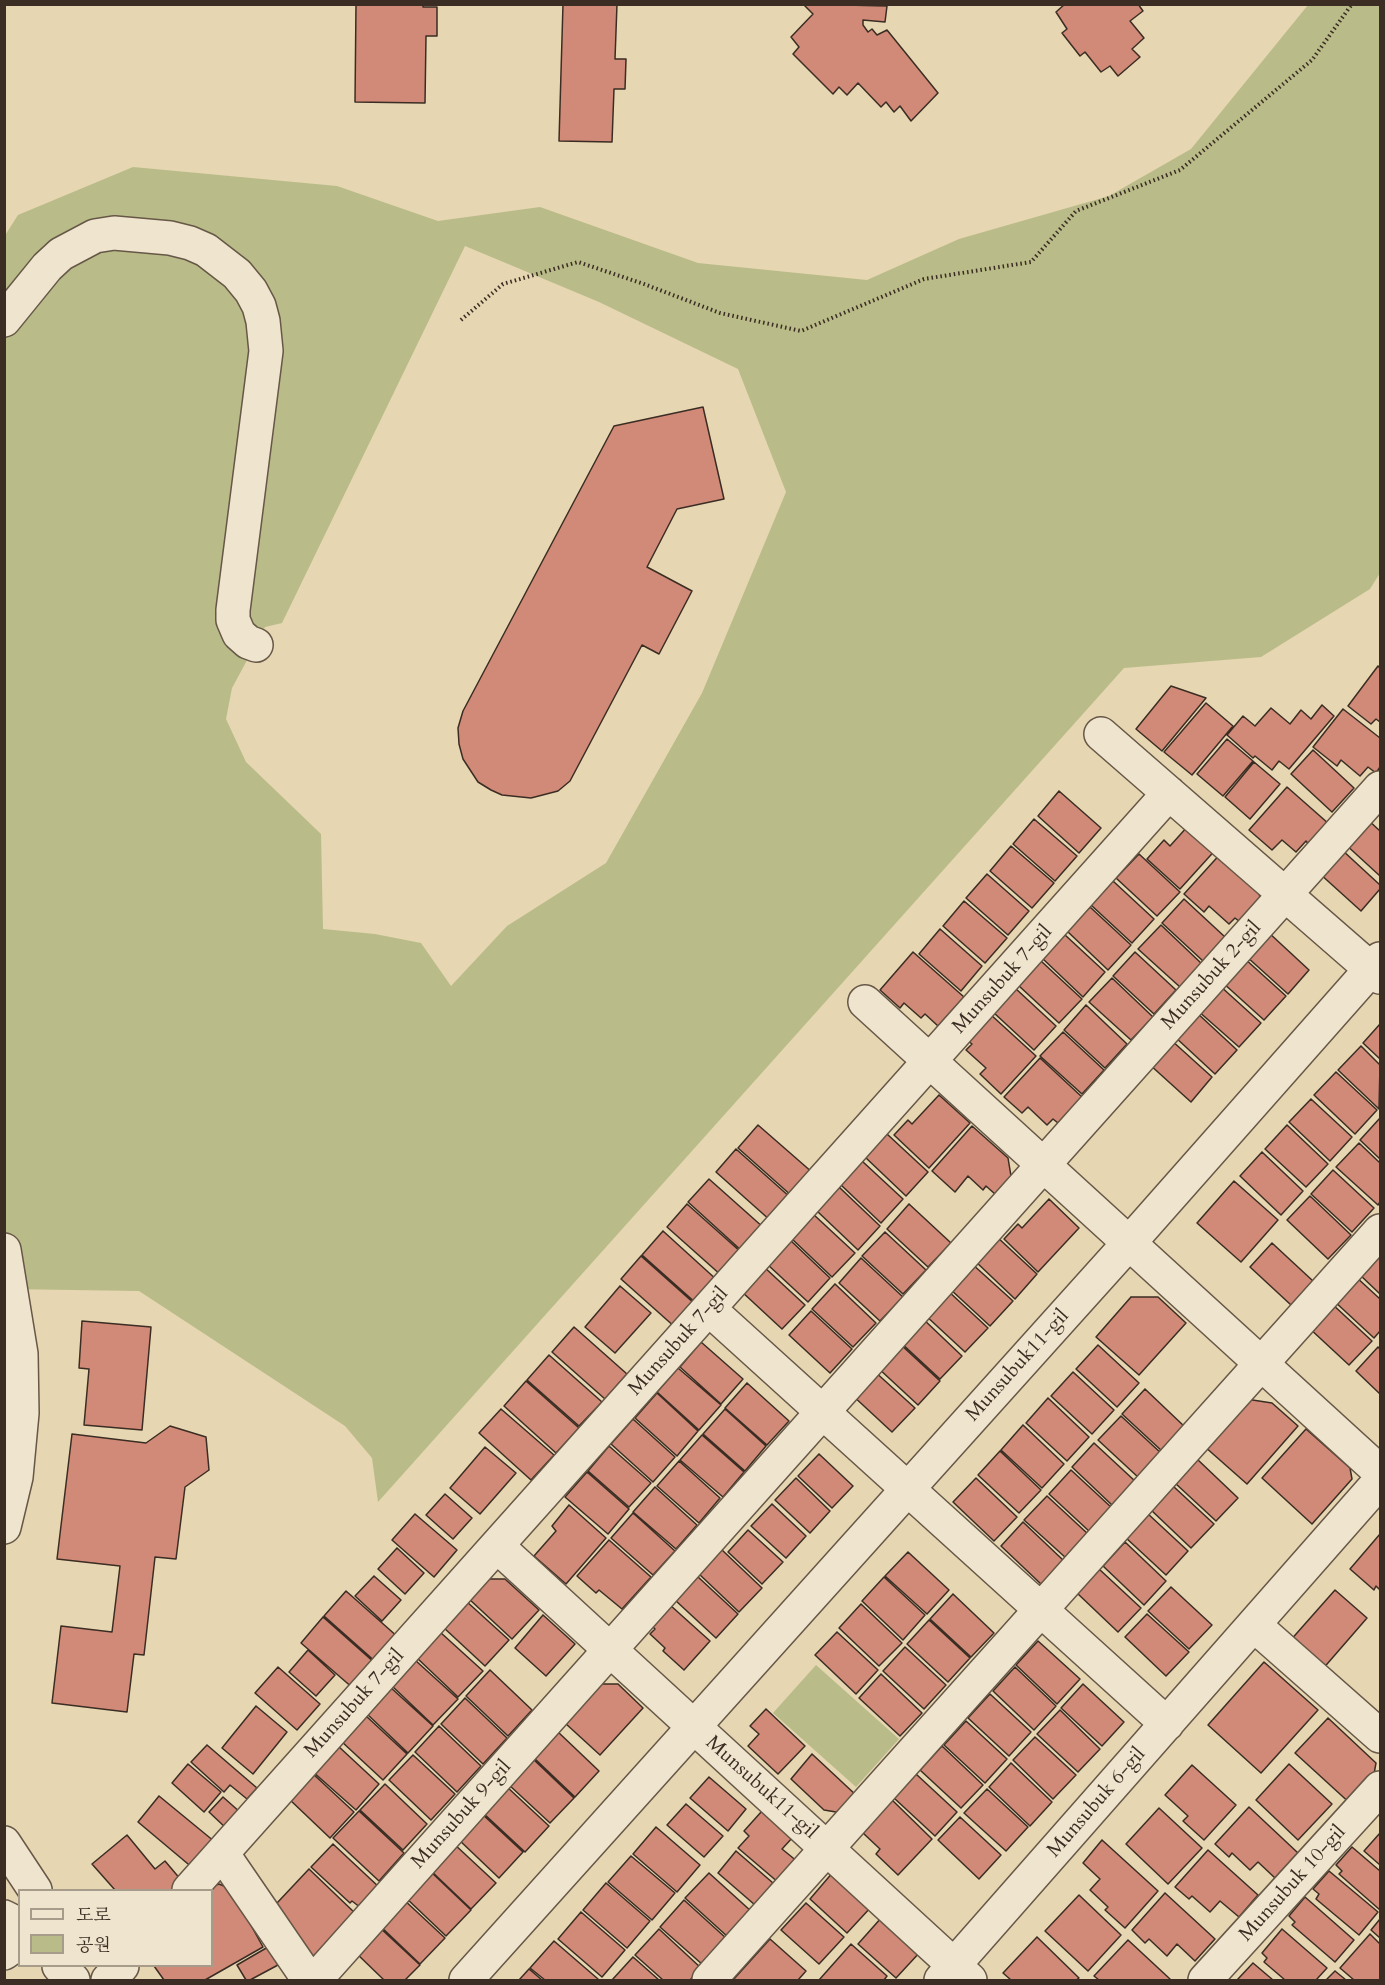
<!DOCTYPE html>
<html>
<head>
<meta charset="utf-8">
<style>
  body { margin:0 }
  #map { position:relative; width:1385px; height:1985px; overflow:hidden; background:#e6d6b2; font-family:Cardo,"Noto Serif KR",serif }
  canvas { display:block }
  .frame { position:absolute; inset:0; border:6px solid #3b2d23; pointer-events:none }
  .legend { position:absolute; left:18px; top:1889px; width:195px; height:78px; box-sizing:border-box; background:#efe4cd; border:2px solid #a79b89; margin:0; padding:8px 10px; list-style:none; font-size:18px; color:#3b2d23 }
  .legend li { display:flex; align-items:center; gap:12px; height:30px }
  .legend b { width:30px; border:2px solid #a79b89 }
</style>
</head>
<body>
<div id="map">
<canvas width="1385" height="1985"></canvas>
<div class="frame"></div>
<ul class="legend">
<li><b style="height:8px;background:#efe4cd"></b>도로</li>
<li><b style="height:16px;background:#b9bc89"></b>공원</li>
</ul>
</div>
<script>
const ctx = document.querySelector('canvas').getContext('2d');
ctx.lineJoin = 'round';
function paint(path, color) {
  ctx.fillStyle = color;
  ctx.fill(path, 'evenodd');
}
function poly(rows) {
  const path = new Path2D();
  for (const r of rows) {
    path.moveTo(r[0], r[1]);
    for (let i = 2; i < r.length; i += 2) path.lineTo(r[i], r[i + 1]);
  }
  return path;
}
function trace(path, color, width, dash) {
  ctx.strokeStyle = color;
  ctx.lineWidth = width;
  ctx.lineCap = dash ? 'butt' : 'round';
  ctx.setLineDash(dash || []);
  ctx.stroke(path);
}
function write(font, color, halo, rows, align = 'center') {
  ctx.font = font + ' Cardo,serif';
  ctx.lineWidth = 6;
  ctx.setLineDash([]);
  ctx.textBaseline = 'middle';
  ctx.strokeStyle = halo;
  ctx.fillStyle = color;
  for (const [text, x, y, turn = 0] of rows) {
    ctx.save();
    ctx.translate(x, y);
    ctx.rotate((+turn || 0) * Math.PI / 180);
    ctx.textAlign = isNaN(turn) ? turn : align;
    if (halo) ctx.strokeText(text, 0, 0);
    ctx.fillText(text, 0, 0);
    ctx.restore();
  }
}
paint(poly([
  [1308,5,1380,5,1380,573,1370,589,1261,657,1124,668,378,1502,372,1458,345,1426,139,1291,5,1289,4,237,18,215,133,167,337,186,438,221,540,207,698,263,867,280,959,239,1109,196,1191,149],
  [465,246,599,302,738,369,786,492,702,693,606,863,507,926,451,986,421,943,375,934,323,929,321,834,246,762,226,719,232,688,265,627,282,623],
  [816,1665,899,1739,856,1787,773,1713]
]), '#b9bc89');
const building = poly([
  [356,4,423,4,423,7,437,7,437,36,426,36,425,103,355,102,356,4],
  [563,4,617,4,615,59,626,59,625,89,614,89,612,142,559,141,563,4],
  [803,4,887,6,885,22,863,20,863,25,868,32,872,29,877,35,887,30,938,93,911,121,900,106,894,112,886,102,881,107,858,83,847,95,839,87,833,94,793,54,799,47,791,37,813,14,803,4],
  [1065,4,1138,4,1143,11,1130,21,1144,38,1132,49,1140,57,1118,76,1110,66,1101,72,1085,52,1080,56,1062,33,1067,29,1056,12,1065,4],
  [703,407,724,499,677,509,647,567,692,591,659,654,642,645,570,781,558,791,531,798,502,795,491,790,478,782,463,759,459,744,458,728,463,711,614,426,703,407],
  [1378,666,1380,668,1380,722,1376,719,1371,724,1348,706,1378,666],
  [1171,686,1206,698,1162,751,1136,729,1171,686],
  [1206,703,1233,726,1192,775,1164,752,1206,703],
  [1322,705,1334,716,1289,769,1279,761,1272,770,1255,756,1253,758,1227,735,1243,716,1255,726,1271,708,1290,724,1301,710,1311,719,1322,705],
  [1343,709,1380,738,1380,767,1376,773,1368,767,1360,776,1341,760,1337,766,1313,747,1343,709],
  [1227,739,1253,761,1223,796,1197,774,1227,739],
  [1313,750,1354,788,1332,812,1291,774,1313,750],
  [1254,762,1280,784,1250,819,1225,797,1254,762],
  [1287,787,1329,824,1310,846,1306,841,1296,852,1282,840,1272,850,1249,830,1287,787],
  [1059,791,1101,828,1079,853,1038,816,1059,791],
  [1034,819,1077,856,1055,881,1013,844,1034,819],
  [1367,819,1380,831,1380,876,1344,843,1367,819],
  [1188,826,1219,846,1180,889,1147,859,1164,840,1170,846,1188,826],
  [1011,846,1054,883,1032,908,990,871,1011,846],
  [1341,849,1380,885,1380,889,1361,911,1319,873,1341,849],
  [1223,851,1258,883,1260,899,1240,922,1235,918,1229,924,1209,906,1204,912,1184,894,1223,851],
  [1139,854,1180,892,1157,916,1116,878,1139,854],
  [987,874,1029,911,1008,935,966,898,987,874],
  [1113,881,1154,919,1132,943,1091,905,1113,881],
  [1184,899,1225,937,1203,961,1162,923,1184,899],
  [964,901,1007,938,985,963,943,926,964,901],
  [1090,907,1131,945,1108,970,1067,931,1090,907],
  [1161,925,1202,964,1180,987,1138,949,1161,925],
  [940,929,982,966,961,991,919,954,940,929],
  [1268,932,1309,970,1288,994,1246,956,1268,932],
  [1064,934,1105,972,1083,997,1042,958,1064,934],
  [913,952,964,997,938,1026,925,1014,921,1018,904,1003,900,1008,880,990,913,952],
  [1135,952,1176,990,1154,1014,1113,976,1135,952],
  [1244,958,1286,996,1264,1020,1222,982,1244,958],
  [1041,961,1082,999,1059,1023,1018,985,1041,961],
  [1112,978,1153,1017,1131,1040,1089,1002,1112,978],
  [1219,985,1261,1023,1239,1047,1197,1010,1219,985],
  [1015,988,1056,1026,1034,1050,993,1012,1015,988],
  [1086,1005,1127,1044,1105,1068,1064,1030,1086,1005],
  [1196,1012,1237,1050,1215,1074,1174,1036,1196,1012],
  [990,1014,1036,1056,1001,1094,980,1074,986,1068,966,1050,972,1044,967,1040,990,1014],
  [1380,1024,1380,1059,1363,1043,1380,1024],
  [1063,1032,1104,1070,1082,1094,1040,1056,1063,1032],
  [1171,1040,1212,1077,1191,1102,1149,1064,1171,1040],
  [1361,1046,1380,1065,1379,1109,1338,1070,1361,1046],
  [1040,1058,1082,1097,1058,1123,1053,1119,1047,1125,1028,1107,1022,1113,1004,1097,1040,1058],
  [1336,1072,1377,1110,1355,1134,1314,1095,1336,1072],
  [939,1095,970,1123,929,1168,894,1135,908,1120,912,1124,939,1095],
  [1311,1099,1352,1137,1330,1161,1289,1122,1311,1099],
  [1380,1118,1380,1159,1360,1140,1380,1118],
  [758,1125,813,1173,793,1197,738,1148,758,1125],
  [1287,1125,1328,1164,1306,1187,1265,1149,1287,1125],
  [972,1126,1008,1158,1011,1176,995,1194,986,1186,983,1190,968,1176,955,1192,932,1171,972,1126],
  [887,1134,928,1172,906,1196,865,1157,887,1134],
  [1359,1143,1380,1163,1380,1202,1378,1205,1336,1167,1359,1143],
  [736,1149,791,1198,771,1221,716,1172,736,1149],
  [1262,1152,1303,1191,1281,1215,1240,1176,1262,1152],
  [862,1161,903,1199,881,1223,840,1184,862,1161],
  [1333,1170,1374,1208,1352,1232,1311,1194,1333,1170],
  [709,1179,764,1228,743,1252,688,1202,709,1179],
  [1234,1181,1278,1220,1241,1262,1197,1223,1234,1181],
  [839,1187,880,1226,858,1250,817,1211,839,1187],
  [1310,1196,1351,1235,1328,1259,1287,1220,1310,1196],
  [1049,1199,1079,1228,1038,1272,1004,1239,1018,1224,1022,1228,1049,1199],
  [687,1204,742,1253,722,1276,667,1227,687,1204],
  [909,1204,951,1243,928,1267,887,1229,909,1204],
  [813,1214,855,1253,832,1277,791,1238,813,1214],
  [663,1231,718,1281,697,1304,642,1255,663,1231],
  [885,1232,926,1270,903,1294,862,1256,885,1232],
  [996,1236,1037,1274,1015,1299,974,1260,996,1236],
  [789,1239,830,1278,808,1302,767,1264,789,1239],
  [1272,1243,1313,1281,1291,1305,1250,1267,1272,1243],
  [1380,1249,1380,1294,1358,1273,1380,1249],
  [641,1256,696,1305,676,1328,621,1279,641,1256],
  [861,1258,903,1297,880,1321,839,1283,861,1258],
  [971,1263,1013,1301,990,1326,949,1288,971,1263],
  [763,1266,805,1305,782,1329,741,1291,763,1266],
  [1355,1276,1380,1299,1380,1331,1374,1338,1333,1300,1355,1276],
  [835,1284,876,1323,853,1347,812,1309,835,1284],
  [620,1286,651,1313,615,1353,585,1327,620,1286],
  [947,1290,988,1328,965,1352,924,1314,947,1290],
  [1131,1297,1158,1297,1186,1323,1139,1375,1096,1337,1131,1297],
  [1331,1303,1372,1341,1349,1365,1308,1327,1331,1303],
  [811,1311,852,1349,830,1373,789,1335,811,1311],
  [921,1317,962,1356,940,1379,899,1341,921,1317],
  [82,1321,151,1327,142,1430,84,1425,89,1369,79,1368,82,1321],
  [574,1327,627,1374,605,1399,552,1352,574,1327],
  [701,1342,743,1379,721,1404,680,1367,701,1342],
  [899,1343,940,1381,918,1405,877,1367,899,1343],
  [1098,1345,1139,1383,1117,1407,1076,1369,1098,1345],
  [1378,1347,1380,1349,1380,1394,1356,1371,1378,1347],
  [549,1355,602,1402,579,1426,527,1380,549,1355],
  [678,1368,721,1405,699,1430,657,1392,678,1368],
  [873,1370,915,1408,892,1432,851,1394,873,1370],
  [1073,1372,1114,1410,1092,1434,1051,1396,1073,1372],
  [526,1381,579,1428,556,1453,504,1406,526,1381],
  [747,1383,789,1421,767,1445,725,1408,747,1383],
  [1145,1389,1186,1428,1163,1452,1122,1414,1145,1389],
  [657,1393,698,1431,677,1456,635,1418,657,1393],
  [1048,1398,1089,1437,1067,1461,1026,1423,1048,1398],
  [1246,1399,1272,1403,1298,1426,1247,1484,1204,1446,1246,1399],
  [501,1409,554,1455,531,1480,479,1433,501,1409],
  [725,1409,766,1446,745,1471,703,1434,725,1409],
  [1121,1416,1162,1454,1139,1478,1098,1440,1121,1416],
  [633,1419,675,1457,653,1482,611,1444,633,1419],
  [1023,1425,1064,1464,1042,1488,1001,1450,1023,1425],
  [170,1426,206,1437,209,1470,185,1487,176,1559,155,1557,144,1655,134,1654,127,1712,52,1703,61,1626,112,1632,120,1566,57,1559,72,1434,146,1443,170,1426],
  [1306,1429,1350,1468,1352,1479,1312,1524,1262,1478,1306,1429],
  [702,1435,744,1472,723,1497,680,1460,702,1435],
  [1094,1443,1136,1482,1113,1506,1072,1467,1094,1443],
  [609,1446,651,1483,629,1507,588,1471,609,1446],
  [485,1447,516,1473,480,1514,450,1488,485,1447],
  [1000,1451,1041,1490,1019,1513,978,1475,1000,1451],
  [819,1454,853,1486,832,1508,798,1476,819,1454],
  [1197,1459,1238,1498,1216,1521,1175,1483,1197,1459],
  [679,1461,720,1498,699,1523,657,1486,679,1461],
  [1071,1470,1112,1508,1090,1532,1049,1494,1071,1470],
  [587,1472,629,1509,608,1534,565,1497,587,1472],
  [796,1478,830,1511,810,1533,775,1500,796,1478],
  [976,1478,1017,1517,994,1541,953,1502,976,1478],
  [1173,1486,1214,1524,1191,1548,1150,1509,1173,1486],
  [655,1487,697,1525,676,1549,633,1512,655,1487],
  [445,1494,472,1518,453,1539,426,1515,445,1494],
  [1047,1496,1088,1534,1066,1558,1024,1520,1047,1496],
  [772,1504,806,1536,786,1558,751,1526,772,1504],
  [569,1505,606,1538,566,1584,534,1556,556,1531,552,1526,569,1505],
  [633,1513,675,1551,653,1575,611,1538,633,1513],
  [1147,1513,1188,1551,1166,1575,1125,1537,1147,1513],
  [415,1514,457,1550,434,1577,392,1540,415,1514],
  [1023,1522,1064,1561,1042,1585,1001,1546,1023,1522],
  [748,1530,783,1562,762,1584,728,1552,748,1530],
  [1380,1534,1380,1590,1376,1586,1374,1590,1350,1569,1380,1534],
  [609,1540,651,1577,622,1609,599,1590,596,1593,577,1576,609,1540],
  [1125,1542,1166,1581,1144,1605,1103,1566,1125,1542],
  [397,1548,424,1573,405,1594,378,1569,397,1548],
  [721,1549,762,1588,739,1612,698,1573,721,1549],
  [908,1552,949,1590,927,1614,885,1576,908,1552],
  [1099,1569,1141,1608,1118,1632,1077,1593,1099,1569],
  [374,1576,401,1600,382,1621,355,1596,374,1576],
  [697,1576,738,1614,716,1638,675,1600,697,1576],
  [884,1577,925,1615,903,1640,862,1601,884,1577],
  [486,1579,505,1579,539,1610,512,1639,468,1598,486,1579],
  [1171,1587,1212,1625,1189,1649,1148,1611,1171,1587],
  [1335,1590,1367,1618,1321,1671,1289,1642,1335,1590],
  [346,1591,399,1638,377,1663,324,1616,346,1591],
  [953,1594,994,1633,971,1657,930,1619,953,1594],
  [466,1601,509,1640,485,1666,443,1627,466,1601],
  [861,1604,902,1643,879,1666,839,1628,861,1604],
  [670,1605,710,1641,684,1670,663,1651,665,1648,650,1634,655,1629,652,1626,670,1605],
  [1147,1614,1189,1652,1166,1676,1125,1637,1147,1614],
  [543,1615,575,1644,546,1676,515,1648,543,1615],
  [323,1617,376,1664,354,1689,301,1643,323,1617],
  [929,1620,970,1658,948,1682,907,1644,929,1620],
  [440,1632,483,1671,458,1697,416,1657,440,1632],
  [837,1632,878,1670,856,1694,815,1655,837,1632],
  [1038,1641,1080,1679,1057,1704,1016,1665,1038,1641],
  [905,1647,946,1685,924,1709,883,1671,905,1647],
  [308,1650,335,1675,316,1696,289,1672,308,1650],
  [415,1660,458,1699,433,1725,391,1685,415,1660],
  [1264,1662,1318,1710,1261,1773,1208,1725,1264,1662],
  [278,1667,320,1704,297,1730,255,1693,278,1667],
  [1015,1667,1056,1706,1034,1730,993,1691,1015,1667],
  [490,1670,532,1710,508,1736,466,1696,490,1670],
  [881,1674,922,1713,900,1736,859,1698,881,1674],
  [601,1684,618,1684,643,1708,600,1755,565,1723,601,1684],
  [1083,1684,1124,1722,1102,1746,1061,1708,1083,1684],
  [390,1687,433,1726,408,1753,366,1713,390,1687],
  [990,1694,1031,1732,1009,1756,968,1718,990,1694],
  [465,1698,507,1738,483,1764,441,1724,465,1698],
  [256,1706,287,1732,253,1774,222,1748,256,1706],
  [766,1709,805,1746,778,1774,748,1746,759,1734,750,1726,766,1709],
  [1060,1710,1100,1749,1078,1772,1037,1734,1060,1710],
  [365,1715,407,1754,383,1780,341,1741,365,1715],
  [1328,1718,1376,1763,1372,1785,1353,1806,1295,1753,1328,1718],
  [966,1721,1007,1759,985,1783,944,1745,966,1721],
  [439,1726,481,1766,457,1792,415,1752,439,1726],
  [557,1731,599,1771,575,1797,533,1757,557,1731],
  [1035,1737,1076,1775,1053,1799,1013,1760,1035,1737],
  [207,1745,257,1788,247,1799,230,1785,224,1792,191,1762,207,1745],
  [337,1745,379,1784,356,1810,312,1771,337,1745],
  [942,1746,983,1785,961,1808,920,1770,942,1746],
  [812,1754,857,1796,842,1813,824,1810,791,1779,812,1754],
  [413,1755,455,1794,431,1820,389,1780,413,1755],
  [532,1758,574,1798,550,1823,508,1784,532,1758],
  [1011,1763,1052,1802,1030,1826,989,1787,1011,1763],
  [188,1764,221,1792,204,1812,172,1783,188,1764],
  [1289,1764,1332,1804,1298,1840,1256,1800,1289,1764],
  [1192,1765,1236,1805,1204,1840,1183,1821,1188,1816,1165,1795,1192,1765],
  [311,1772,354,1812,330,1838,288,1798,311,1772],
  [916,1774,957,1812,935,1836,894,1798,916,1774],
  [709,1777,746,1809,728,1831,690,1798,709,1777],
  [385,1784,427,1824,403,1850,360,1810,385,1784],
  [506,1786,549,1826,525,1852,482,1812,506,1786],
  [987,1789,1028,1827,1006,1851,964,1813,987,1789],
  [159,1796,215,1842,194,1869,138,1822,159,1796],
  [223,1797,241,1813,227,1829,209,1812,223,1797],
  [890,1798,932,1839,898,1875,876,1854,880,1849,863,1833,869,1827,866,1823,890,1798],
  [686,1804,723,1836,704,1857,667,1825,686,1804],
  [1249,1807,1298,1853,1275,1878,1258,1862,1250,1870,1232,1853,1229,1857,1215,1844,1249,1807],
  [1159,1808,1202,1848,1168,1884,1126,1844,1159,1808],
  [359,1811,404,1853,379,1881,333,1838,359,1811],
  [762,1811,793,1837,782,1849,798,1862,779,1883,738,1848,749,1836,744,1831,762,1811],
  [481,1813,523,1852,499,1878,457,1838,481,1813],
  [960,1817,1001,1855,979,1879,938,1840,960,1817],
  [656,1827,700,1865,677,1892,633,1854,656,1827],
  [1380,1833,1380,1865,1364,1851,1380,1833],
  [127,1835,155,1869,165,1861,187,1887,182,1890,115,1890,92,1864,127,1835],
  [1102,1840,1158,1891,1125,1928,1105,1910,1108,1907,1090,1890,1100,1879,1083,1863,1102,1840],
  [453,1843,496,1883,471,1909,429,1869,453,1843],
  [333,1844,380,1888,361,1908,352,1901,350,1903,311,1867,333,1844],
  [1352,1847,1380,1871,1380,1910,1339,1874,1342,1871,1336,1865,1352,1847],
  [1208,1850,1258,1895,1239,1917,1220,1901,1210,1912,1192,1896,1189,1899,1175,1887,1208,1850],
  [736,1851,773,1883,755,1905,718,1873,736,1851],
  [631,1856,675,1893,652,1920,608,1882,631,1856],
  [309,1869,357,1915,317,1957,296,1950,277,1903,309,1869],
  [429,1870,471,1910,446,1936,404,1896,429,1870],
  [834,1871,872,1906,847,1933,810,1899,834,1871],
  [1329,1871,1378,1912,1359,1935,1316,1899,1319,1894,1313,1889,1329,1871],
  [709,1873,752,1912,728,1937,685,1898,709,1873],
  [606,1883,650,1921,627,1948,583,1910,606,1883],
  [219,1884,231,1889,263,1947,205,1980,164,1980,154,1966,212,1966,212,1890,209,1890,213,1886,219,1884],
  [1165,1893,1215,1939,1195,1961,1177,1944,1167,1956,1149,1939,1145,1943,1132,1930,1165,1893],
  [1079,1895,1121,1935,1088,1971,1045,1931,1079,1895],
  [1305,1897,1354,1940,1335,1962,1292,1925,1295,1922,1289,1916,1305,1897],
  [402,1898,445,1938,420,1964,378,1924,402,1898],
  [684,1900,727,1939,703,1965,660,1927,684,1900],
  [806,1903,844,1937,819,1964,781,1930,806,1903],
  [581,1912,625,1950,602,1977,558,1939,581,1912],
  [882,1917,921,1951,896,1978,858,1944,882,1917],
  [1380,1919,1380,1938,1371,1930,1380,1919],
  [378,1926,420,1965,405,1980,384,1980,354,1951,378,1926],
  [659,1929,701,1968,690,1980,663,1980,635,1955,659,1929],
  [1282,1929,1327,1968,1316,1980,1285,1980,1264,1962,1267,1958,1262,1953,1282,1929],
  [1370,1934,1380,1944,1380,1980,1354,1980,1340,1968,1370,1934],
  [1037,1937,1079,1978,1076,1980,1011,1980,1003,1973,1037,1937],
  [770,1939,806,1971,798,1980,733,1980,770,1939],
  [1128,1940,1170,1979,1169,1980,1099,1980,1094,1976,1128,1940],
  [554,1941,598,1979,596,1980,545,1980,530,1968,554,1941],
  [851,1944,887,1976,884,1980,819,1980,851,1944],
  [268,1947,278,1965,250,1980,246,1980,237,1965,268,1947],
  [633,1957,659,1980,612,1980,633,1957],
  [1253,1963,1273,1980,1237,1980,1253,1963],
  [529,1969,542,1980,519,1980,529,1969],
  [1335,1971,1346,1980,1326,1980,1335,1971]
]);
paint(building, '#d18a77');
trace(building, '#3b2d23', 1.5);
const minor = poly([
  [4,320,47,267,61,254,95,236,114,233,170,238,190,243,206,250,237,274,251,291,259,306,263,321,266,351,233,610,233,620,239,634,248,642,256,645],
  [1101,734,1380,977],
  [865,1002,1380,1472],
  [4,1250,21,1354,22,1413,16,1477,4,1527],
  [709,1309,1167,1724],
  [497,1546,970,1980],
  [1254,1625,1380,1736],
  [4,1843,35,1890],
  [222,1853,309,1980],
  [189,1890,1169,793],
  [4,1917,20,1925],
  [4,1953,20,1942],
  [59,1966,73,1980],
  [108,1980,122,1966],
  [315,1980,1380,788],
  [466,1980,1129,1243,1380,959],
  [709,1980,1380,1231],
  [941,1980,1380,1481],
  [1205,1980,1380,1788]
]);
trace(minor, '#665747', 36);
trace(poly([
  [461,320,503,284,578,262,644,284,720,313,801,331,924,279,1031,262,1076,211,1180,170,1312,60,1352,4]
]), '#3b2d23', 4, [1.5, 3]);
trace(minor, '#efe4cd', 33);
write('20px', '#3b2d23', '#efe4cd', [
  ["Munsubuk 2-gil",1212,976,-48],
  ["Munsubuk 7-gil",1003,980,-48],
  ["Munsubuk 7-gil",679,1342,-48],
  ["Munsubuk11-gil",1018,1366,-48],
  ["Munsubuk 7-gil",355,1704,-48],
  ["Munsubuk11-gil",761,1788,42],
  ["Munsubuk 6-gil",1097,1803,-49],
  ["Munsubuk 9-gil",462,1815,-48],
  ["Munsubuk 10-gil",1293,1884,-48]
]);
</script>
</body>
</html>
